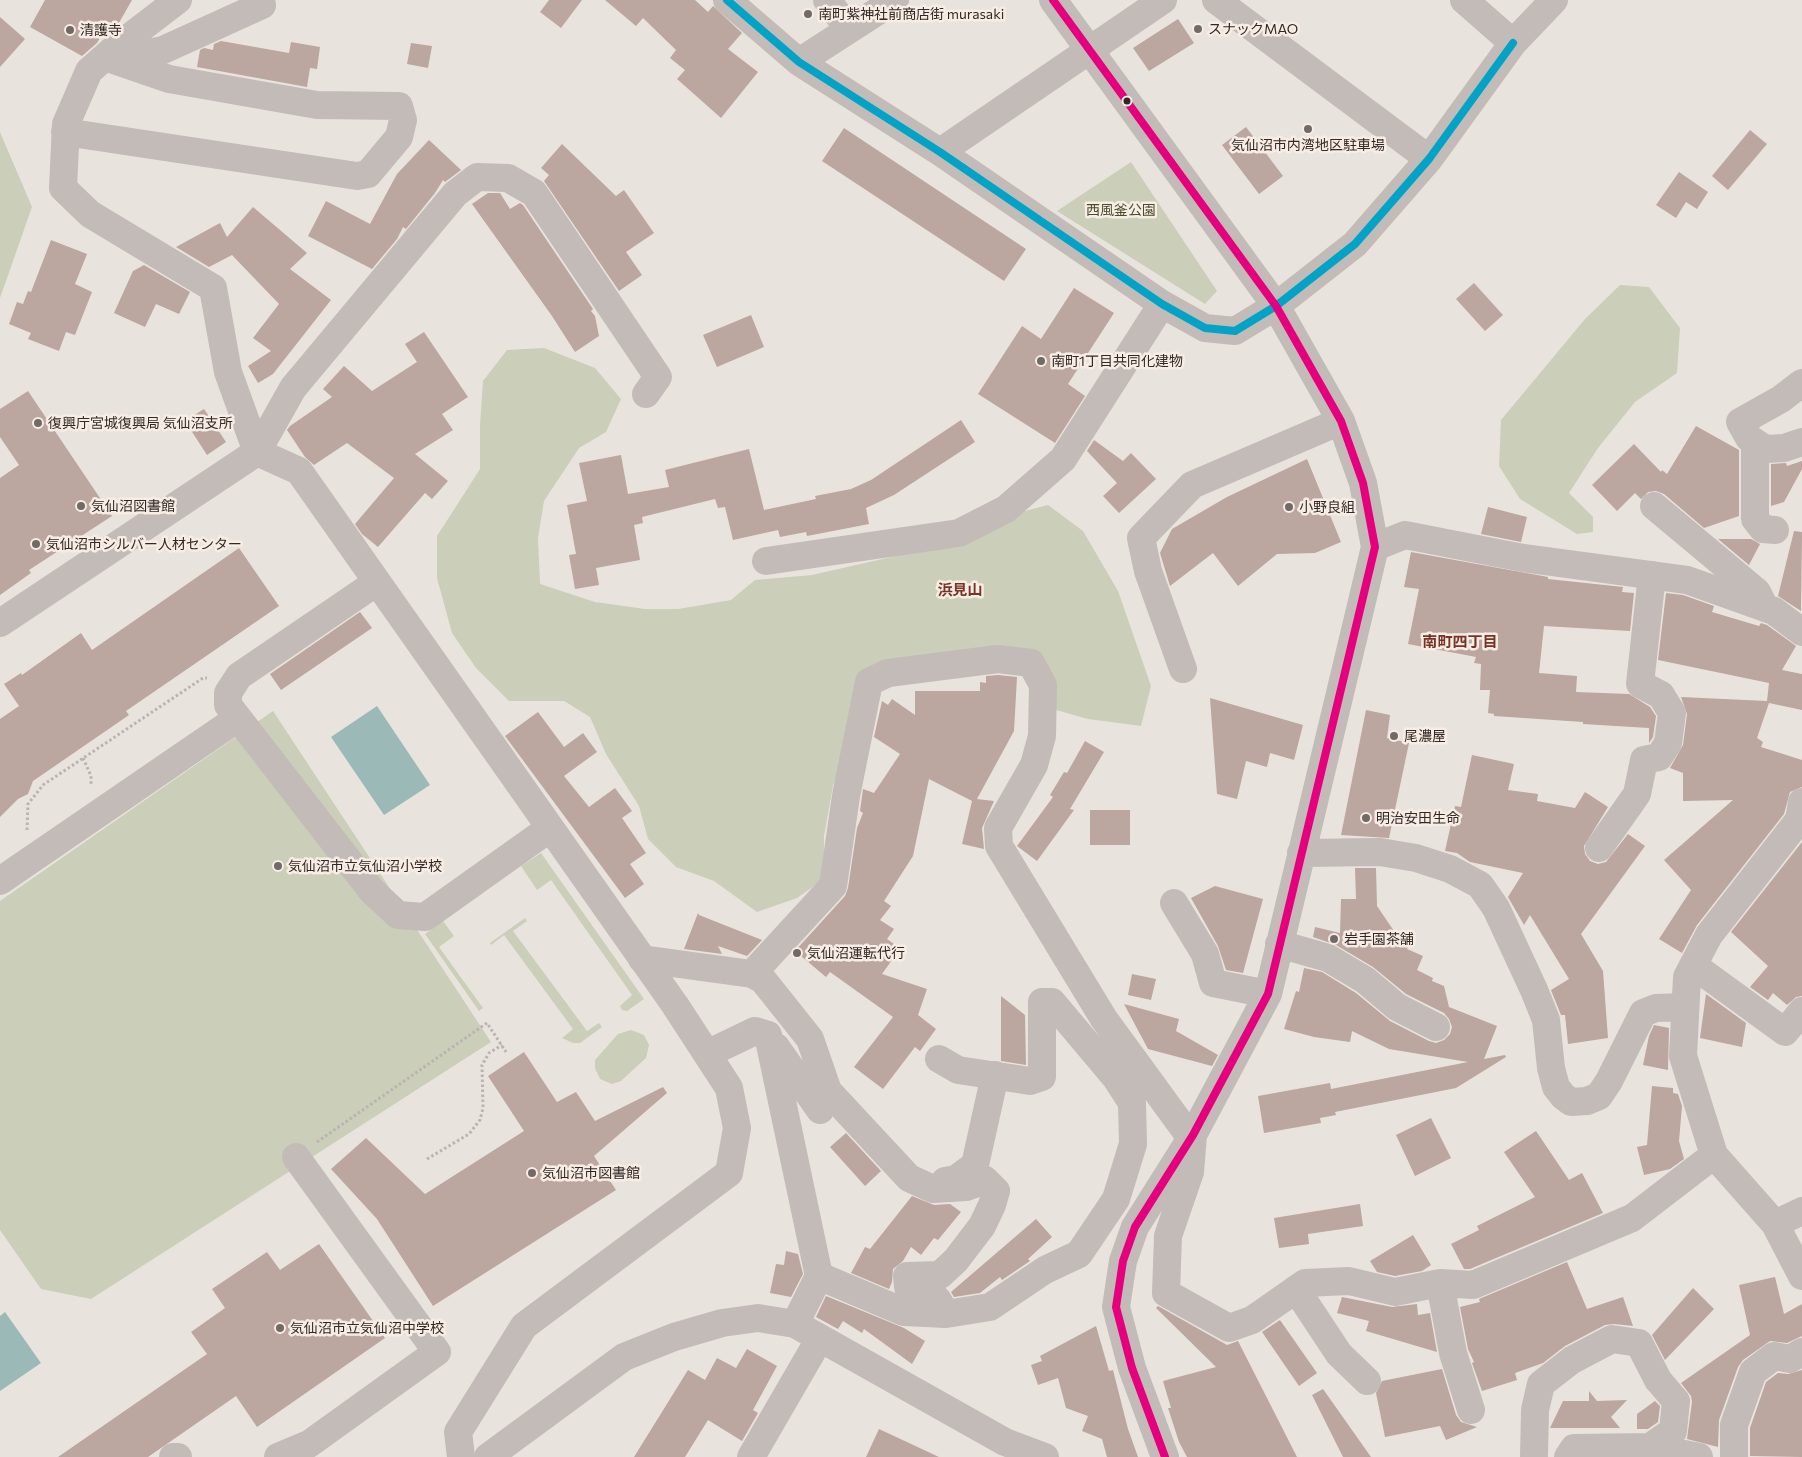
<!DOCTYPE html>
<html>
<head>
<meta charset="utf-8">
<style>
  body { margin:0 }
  canvas { display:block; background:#e9e3dd }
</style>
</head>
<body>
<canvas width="1802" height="1457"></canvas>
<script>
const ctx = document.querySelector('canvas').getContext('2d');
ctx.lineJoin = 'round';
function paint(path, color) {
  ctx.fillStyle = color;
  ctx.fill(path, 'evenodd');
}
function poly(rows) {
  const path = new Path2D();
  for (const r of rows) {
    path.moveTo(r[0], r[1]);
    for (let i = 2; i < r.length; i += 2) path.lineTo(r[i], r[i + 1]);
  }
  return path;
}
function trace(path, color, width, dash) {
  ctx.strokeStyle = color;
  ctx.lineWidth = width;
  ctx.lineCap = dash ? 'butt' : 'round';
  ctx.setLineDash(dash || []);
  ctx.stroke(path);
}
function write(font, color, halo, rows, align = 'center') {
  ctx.font = font + ' Commissioner,"Noto Sans JP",sans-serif';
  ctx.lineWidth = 5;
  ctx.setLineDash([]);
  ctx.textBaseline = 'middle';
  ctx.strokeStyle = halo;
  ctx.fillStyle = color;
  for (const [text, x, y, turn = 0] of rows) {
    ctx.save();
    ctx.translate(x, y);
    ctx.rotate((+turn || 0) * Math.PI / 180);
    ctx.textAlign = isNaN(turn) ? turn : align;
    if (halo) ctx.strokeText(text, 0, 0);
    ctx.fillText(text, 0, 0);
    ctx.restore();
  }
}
paint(poly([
  [0,132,32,207,0,298],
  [1131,162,1217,291,1205,304,1057,211],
  [1620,285,1649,287,1680,328,1677,373,1635,402,1598,448,1569,493,1593,517,1593,532,1577,534,1520,499,1499,466,1501,420,1585,319],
  [544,348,595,368,621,399,606,432,579,448,544,501,538,538,540,584,595,602,645,609,678,609,731,600,755,580,812,575,918,551,960,547,1013,514,1048,505,1083,531,1118,591,1151,686,1141,726,1088,719,1035,704,1028,669,907,666,863,699,833,786,824,836,824,879,797,898,757,912,714,881,676,867,648,839,639,806,606,754,590,717,564,701,509,701,476,668,452,633,437,578,437,536,480,469,480,425,483,381,507,350],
  [273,711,491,1042,91,1299,41,1289,0,1230,0,901],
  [541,853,644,999,627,1011,622,1010,620,1006,632,995,551,880,537,890,521,866],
  [525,918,527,921,513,931,587,1031,599,1023,602,1027,580,1043,573,1043,562,1038,573,1029,504,935,491,945,490,943],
  [443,921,454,936,439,947,483,1008,479,1011,425,934],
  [631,1030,644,1035,649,1045,646,1058,621,1081,612,1084,600,1079,595,1068,595,1060,618,1034]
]), '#cbceb8');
paint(poly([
  [377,706,430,785,384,815,331,737],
  [5,1312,41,1363,0,1391,0,1316]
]), '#9bbab7');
paint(poly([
  [45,0,132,0,116,28,110,32,105,29,97,43,82,56,30,27],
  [549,0,582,0,561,28,540,12],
  [605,0,695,0,708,12,713,6,742,33,728,49,758,72,721,118,677,79,685,70,670,58,676,50,643,18,636,26],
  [0,17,25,39,0,67],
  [1178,19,1194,43,1149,71,1133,48],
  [221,41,289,53,291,42,320,47,317,69,310,68,307,87,197,67,200,50,204,48,213,50,214,44],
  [411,43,432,46,428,68,407,64],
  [1246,127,1283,176,1259,194,1222,145],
  [844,128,1026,249,1004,281,822,161],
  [1750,130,1767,144,1728,190,1712,176],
  [429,140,461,170,445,182,443,180,435,193,406,229,403,227,397,239,372,269,308,236,326,201,370,224,397,174],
  [562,144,616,196,624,190,654,233,626,252,642,275,619,291,544,181,549,175,541,168],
  [1679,172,1708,192,1697,209,1686,202,1676,218,1656,205],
  [488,193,500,193,510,209,520,203,523,205,593,309,591,311,595,316,599,336,575,352,552,316,472,204],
  [253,207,307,253,290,269,331,300,273,374,258,383,248,366,271,351,253,338,279,304,232,255,209,267,176,247,220,223,227,237],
  [51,240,87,254,75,284,92,292,75,335,66,332,59,351,28,339,31,333,9,324,17,302,23,304,28,291,31,292],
  [144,265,190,292,179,314,156,304,145,327,114,313,133,271],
  [1474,283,1503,315,1485,331,1456,299],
  [1074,288,1114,313,1068,384,1085,396,1055,443,978,394,1022,326,1041,339],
  [751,315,764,347,717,367,703,335],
  [424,332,468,397,442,414,453,430,415,454,448,481,432,499,425,493,378,547,362,534,355,524,394,478,347,443,314,465,305,457,287,430,290,426,332,397,323,389,344,366,372,391,417,362,405,344],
  [28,391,112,516,29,570,31,573,0,595,0,478,19,465,0,437,0,409],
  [204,409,226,442,207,455,185,421],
  [961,420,975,442,894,495,866,508,869,524,807,536,806,532,780,537,778,530,733,540,725,507,718,508,715,499,642,517,643,523,634,525,640,560,596,568,599,585,575,589,569,555,576,554,567,505,587,501,579,463,621,455,628,494,669,487,665,470,749,449,764,510,816,499,815,496,851,489,871,480],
  [1696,426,1739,450,1739,516,1704,528,1664,494,1656,491,1648,492,1641,499,1635,493,1617,511,1592,485,1634,444,1661,472,1662,470,1667,474],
  [1094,440,1123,461,1131,453,1156,479,1119,513,1103,496,1117,483,1087,451],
  [1307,459,1341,542,1315,553,1277,554,1238,586,1213,553,1170,586,1160,553,1172,529,1227,497],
  [1802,461,1802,469,1784,502,1771,506,1771,464,1786,463,1787,466],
  [1488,507,1527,517,1521,542,1481,534],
  [1794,531,1802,532,1801,611,1778,596],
  [1718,539,1751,539,1760,544,1749,565],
  [239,548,279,606,126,711,129,715,33,781,28,794,18,799,0,817,0,719,19,706,4,684,21,673,22,675,81,633,92,650],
  [1411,552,1548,577,1548,579,1623,587,1622,592,1634,593,1630,631,1544,626,1539,673,1577,676,1576,692,1629,694,1650,707,1656,716,1653,737,1649,743,1649,728,1583,724,1583,722,1494,716,1494,714,1488,713,1490,690,1480,690,1481,664,1474,663,1476,657,1408,644,1419,589,1404,587],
  [1666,593,1683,595,1714,606,1712,612,1759,626,1761,623,1767,625,1796,646,1782,670,1802,674,1802,710,1769,703,1757,738,1763,742,1761,747,1802,760,1802,787,1790,792,1784,814,1697,925,1682,953,1659,939,1691,890,1664,860,1733,800,1683,801,1683,773,1670,768,1683,745,1687,714,1681,697,1767,701,1769,683,1658,660],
  [360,612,372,628,281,690,270,674],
  [998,675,1017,677,1014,731,977,799,994,801,982,828,984,849,962,844,972,801,929,779,913,856,884,901,891,906,880,920,894,929,887,939,894,944,886,955,892,960,882,974,927,989,918,1015,936,1029,920,1051,915,1047,883,1089,854,1067,893,1017,830,972,826,977,795,951,845,896,848,888,857,828,863,813,860,811,863,789,874,793,900,754,874,737,882,701,888,705,892,699,915,715,915,691,980,691,980,682,986,683,986,676],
  [1210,698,1303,725,1294,760,1270,753,1267,767,1246,761,1237,799,1217,794],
  [1366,710,1390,715,1387,738,1409,743,1389,838,1341,835],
  [538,712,564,747,583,733,597,752,564,776,589,807,615,788,632,811,622,818,646,853,630,864,644,884,625,898,505,736],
  [1085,741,1104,752,1070,809,1074,810,1037,861,1017,846,1053,797,1050,795,1064,772,1067,773],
  [1472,755,1514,764,1508,790,1538,794,1537,801,1575,808,1585,792,1608,807,1584,846,1585,854,1590,861,1598,864,1606,862,1628,834,1645,846,1581,934,1603,971,1608,1038,1568,1044,1565,1015,1561,1015,1551,990,1569,979,1530,915,1524,925,1508,897,1523,873,1470,862,1457,853,1445,851,1455,806,1461,807],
  [1090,810,1130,810,1130,845,1090,845],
  [1802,842,1802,996,1796,997,1787,1005,1773,993,1768,1000,1750,987,1768,966,1731,932],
  [1355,868,1376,868,1377,906,1394,931,1401,935,1399,938,1410,944,1407,949,1423,956,1417,970,1433,978,1432,981,1444,986,1449,1007,1497,1026,1484,1059,1505,1055,1506,1057,1456,1088,1335,1112,1336,1115,1320,1118,1321,1123,1264,1133,1258,1096,1330,1083,1331,1089,1468,1062,1389,1049,1352,1031,1350,1042,1314,1037,1284,1029,1296,991,1299,992,1304,968,1322,972,1356,993,1390,1021,1429,1041,1436,1043,1444,1040,1450,1034,1452,1027,1449,1019,1444,1013,1406,994,1373,967,1336,945,1313,937,1315,927,1340,933,1341,899,1356,899],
  [1215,886,1263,899,1243,973,1226,970,1218,946,1191,898],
  [698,913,699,915,762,940,747,956,718,946,722,954,684,949],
  [1132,974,1156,979,1151,1000,1128,995],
  [1706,994,1746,1023,1742,1047,1700,1038],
  [1001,996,1025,1015,1026,1065,1001,1061],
  [1124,1004,1179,1019,1176,1031,1218,1055,1212,1066,1148,1049],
  [1654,1025,1669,1028,1668,1070,1643,1065,1649,1036],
  [524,1052,557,1102,576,1092,595,1121,663,1087,667,1093,594,1156,616,1190,433,1306,377,1219,331,1169,366,1138,425,1194,524,1131,488,1076],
  [1652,1086,1673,1088,1673,1093,1678,1094,1682,1106,1679,1141,1684,1159,1670,1169,1644,1175,1637,1147,1647,1145],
  [1431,1118,1451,1158,1415,1176,1396,1135],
  [1536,1131,1569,1180,1582,1173,1603,1213,1470,1269,1464,1269,1451,1244,1479,1230,1477,1226,1535,1197,1504,1152],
  [846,1133,881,1171,865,1186,830,1147],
  [912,1196,934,1205,950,1204,961,1212,938,1240,934,1238,921,1255,911,1247,903,1261,893,1269,892,1282,889,1289,851,1273,865,1247,870,1249],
  [1360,1204,1363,1226,1308,1234,1309,1244,1279,1248,1274,1218],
  [1036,1219,1052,1237,1028,1259,1030,1261,1002,1280,1000,1277,980,1293,954,1297,951,1292],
  [1413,1235,1431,1265,1422,1271,1395,1276,1377,1272,1370,1261],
  [319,1244,385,1338,257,1427,236,1396,148,1457,58,1457,207,1354,191,1332,225,1308,212,1289,267,1252,280,1270],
  [786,1251,798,1254,803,1274,791,1297,770,1293,776,1264,784,1265],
  [1567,1262,1587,1309,1623,1297,1633,1326,1614,1324,1605,1325,1565,1346,1543,1363,1515,1373,1517,1380,1482,1391,1472,1363,1474,1362,1468,1349,1460,1307,1480,1302,1479,1299],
  [1775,1277,1784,1314,1802,1304,1802,1336,1787,1343,1770,1341,1743,1360,1738,1367,1719,1420,1718,1447,1687,1439,1692,1402,1691,1396,1681,1383,1750,1335,1739,1285],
  [1693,1288,1714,1309,1665,1360,1652,1335],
  [826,1296,904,1328,925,1341,912,1364,864,1329,862,1333,843,1321,838,1329,816,1317],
  [1342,1297,1392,1307,1417,1304,1418,1315,1430,1313,1437,1352,1366,1331,1369,1321,1337,1313],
  [1158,1306,1227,1345,1238,1341,1297,1457,1187,1457,1179,1442,1168,1408,1171,1408,1163,1381,1216,1367,1156,1308],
  [1280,1320,1317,1373,1299,1386,1262,1332],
  [1096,1326,1109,1371,1113,1370,1128,1429,1138,1457,1107,1457,1102,1439,1082,1431,1088,1416,1066,1408,1058,1378,1038,1385,1031,1365,1042,1361,1040,1356],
  [747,1349,777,1366,753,1410,758,1413,742,1441,708,1420,685,1457,634,1457,688,1370,705,1380,717,1358,736,1368],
  [1442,1369,1456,1415,1461,1422,1477,1427,1446,1440,1440,1426,1385,1437,1376,1393,1382,1381],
  [1802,1370,1802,1457,1750,1456,1750,1428,1766,1382,1778,1373,1788,1374],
  [1323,1389,1371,1457,1343,1457,1312,1395],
  [1589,1391,1597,1401,1627,1400,1611,1417,1620,1428,1550,1428,1563,1401,1589,1401],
  [1655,1401,1660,1406,1658,1422,1648,1429,1637,1429,1637,1414],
  [879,1429,939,1457,866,1457]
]), '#bba6a0');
trace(poly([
  [83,758,91,776,91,785],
  [27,830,28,804,43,785,203,678,207,678],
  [317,1142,487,1023,506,1052],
  [427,1159,469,1134,480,1120,483,1108,482,1065,489,1053,502,1045]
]), '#bbb3af', 3, [2.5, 2.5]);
trace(poly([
  [178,0,114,49,89,71,66,124,63,188,90,214,213,288,228,372,257,452,299,471,675,1005,729,1088,737,1128,729,1173,524,1326,458,1432,461,1457],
  [727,0,799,62,940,152,1162,304,1205,328,1235,331,1276,306,1355,244,1429,159,1513,43],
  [827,0,849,29],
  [1053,0,1276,306,1341,421,1363,483,1375,547,1268,994,1193,1135,1135,1227,1123,1261,1116,1307,1132,1368,1165,1457],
  [1216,0,1429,159],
  [1464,0,1513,43,1554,0],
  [114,57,135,56,163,50,262,5],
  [799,62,895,0],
  [65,132,357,176,368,174,399,137,403,120,399,106,317,105,169,79,105,57],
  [940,152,1163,0],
  [1802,383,1781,399,1740,422,1749,438,1765,449,1784,448,1802,442],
  [1755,443,1755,519,1763,529,1775,530],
  [1654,506,1757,592,1765,608],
  [1375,547,1405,535,1523,558,1687,580,1774,611,1802,632],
  [766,561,959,533,1006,509,1063,459,1162,304],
  [377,582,239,676,228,693,228,705,372,891,398,915,425,917,550,828],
  [0,623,257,452,293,388,455,194,477,177,508,178,534,193,658,377,646,394],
  [1183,669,1148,571,1141,538,1192,485,1341,421],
  [1802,802,1799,820,1709,935,1687,977,1683,1056,1714,1155,1775,1224,1802,1276],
  [1599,848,1637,794,1644,760,1659,757,1668,743,1672,713,1661,695,1640,684,1652,575],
  [1301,853,1380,852,1416,858,1450,869,1480,885,1496,908,1534,990,1546,1020,1551,1068,1556,1087,1563,1096,1571,1102,1587,1101,1599,1096,1609,1081,1643,1013,1656,1008,1685,1007],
  [0,881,238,718],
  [1174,903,1205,954,1213,983,1268,994],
  [1279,944,1328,958,1365,980,1397,1007,1436,1027],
  [642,959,752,974,763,980,810,1039,828,1091,909,1178,933,1189,966,1187,985,1180,996,1191,992,1205,982,1226,956,1260,940,1275,907,1276,908,1287,937,1299,946,1314,904,1312,819,1276],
  [1693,965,1785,1032,1802,1011],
  [752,974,833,886,846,796,869,682,888,673,998,659,1031,663,1043,685,1042,736,1034,765,998,828,999,846,1104,1019,1185,1130,1193,1135,1190,1172,1168,1236,1166,1293,1229,1328,1252,1320,1305,1283,1349,1281,1395,1292,1440,1283,1453,1353,1471,1410],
  [776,1047,820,1110],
  [707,1054,755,1031,768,1035,819,1276,795,1324],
  [939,1059,958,1070,1030,1081,1042,1077,1042,1002,1052,1002,1116,1078,1132,1103,1133,1144,1116,1199,1079,1254,1045,1270,990,1307,946,1314],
  [945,1181,956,1179,975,1165,995,1075],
  [1775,1224,1802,1211],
  [1440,1283,1473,1285,1632,1218,1714,1155],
  [1296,1289,1339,1354,1367,1381],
  [173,1457,178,1457],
  [278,1457,309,1444,437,1352,296,1157],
  [488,1457,624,1357,674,1337,722,1323,758,1318,795,1324,1005,1442,1045,1457],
  [751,1457,820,1338],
  [1534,1457,1535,1410,1541,1384,1572,1360,1612,1339,1639,1343,1658,1380,1676,1401,1673,1431,1650,1447],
  [1568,1457,1574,1448,1650,1447,1699,1457],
  [1734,1457,1734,1425,1753,1372,1774,1356,1790,1359,1802,1352]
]), '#c2bbb7', 28);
trace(poly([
  [727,0,799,62,940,152,1162,304,1205,328,1235,331,1276,306,1355,244,1429,159,1513,43]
]), '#02a3c6', 8);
trace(poly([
  [1053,0,1276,306,1341,421,1363,483,1375,547,1268,994,1193,1135,1135,1227,1123,1261,1116,1307,1132,1368,1165,1457]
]), '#e5007d', 8);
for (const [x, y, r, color] of [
  [808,14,5,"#726a66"],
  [1198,29,5,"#726a66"],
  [70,30,5,"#726a66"],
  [1127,101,4.5,"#322926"],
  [1308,129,5,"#726a66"],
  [1041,361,5,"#726a66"],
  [38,423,5,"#726a66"],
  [81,506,5,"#726a66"],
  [1289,507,5,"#726a66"],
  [36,544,5,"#726a66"],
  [1394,736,5,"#726a66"],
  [1366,818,5,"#726a66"],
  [278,866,5,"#726a66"],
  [1334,939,5,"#726a66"],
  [797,953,5,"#726a66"],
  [532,1173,5,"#726a66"],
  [280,1328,5,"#726a66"]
]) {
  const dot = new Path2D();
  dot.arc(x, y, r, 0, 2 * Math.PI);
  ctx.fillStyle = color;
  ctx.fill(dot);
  trace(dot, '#f7ede4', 2);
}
write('14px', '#322926', '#f7ede4', [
  ["南町紫神社前商店街 murasaki",818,14],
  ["スナックMAO",1208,29],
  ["清護寺",80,30],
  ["気仙沼市内湾地区駐車場",1308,145,"center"],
  ["南町1丁目共同化建物",1051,361],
  ["復興庁宮城復興局 気仙沼支所",48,423],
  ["気仙沼図書館",91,506],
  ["小野良組",1299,507],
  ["気仙沼市シルバー人材センター",46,544],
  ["尾濃屋",1404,736],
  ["明治安田生命",1376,818],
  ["気仙沼市立気仙沼小学校",288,866],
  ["岩手園茶舗",1344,939],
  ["気仙沼運転代行",807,953],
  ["気仙沼市図書館",542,1173],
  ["気仙沼市立気仙沼中学校",290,1328]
], 'left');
write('14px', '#444d2c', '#f7ede4', [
  ["西風釜公園",1121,210]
]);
write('bold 15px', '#793326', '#f7ede4', [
  ["浜見山",960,590],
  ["南町四丁目",1460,642]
]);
</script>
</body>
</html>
